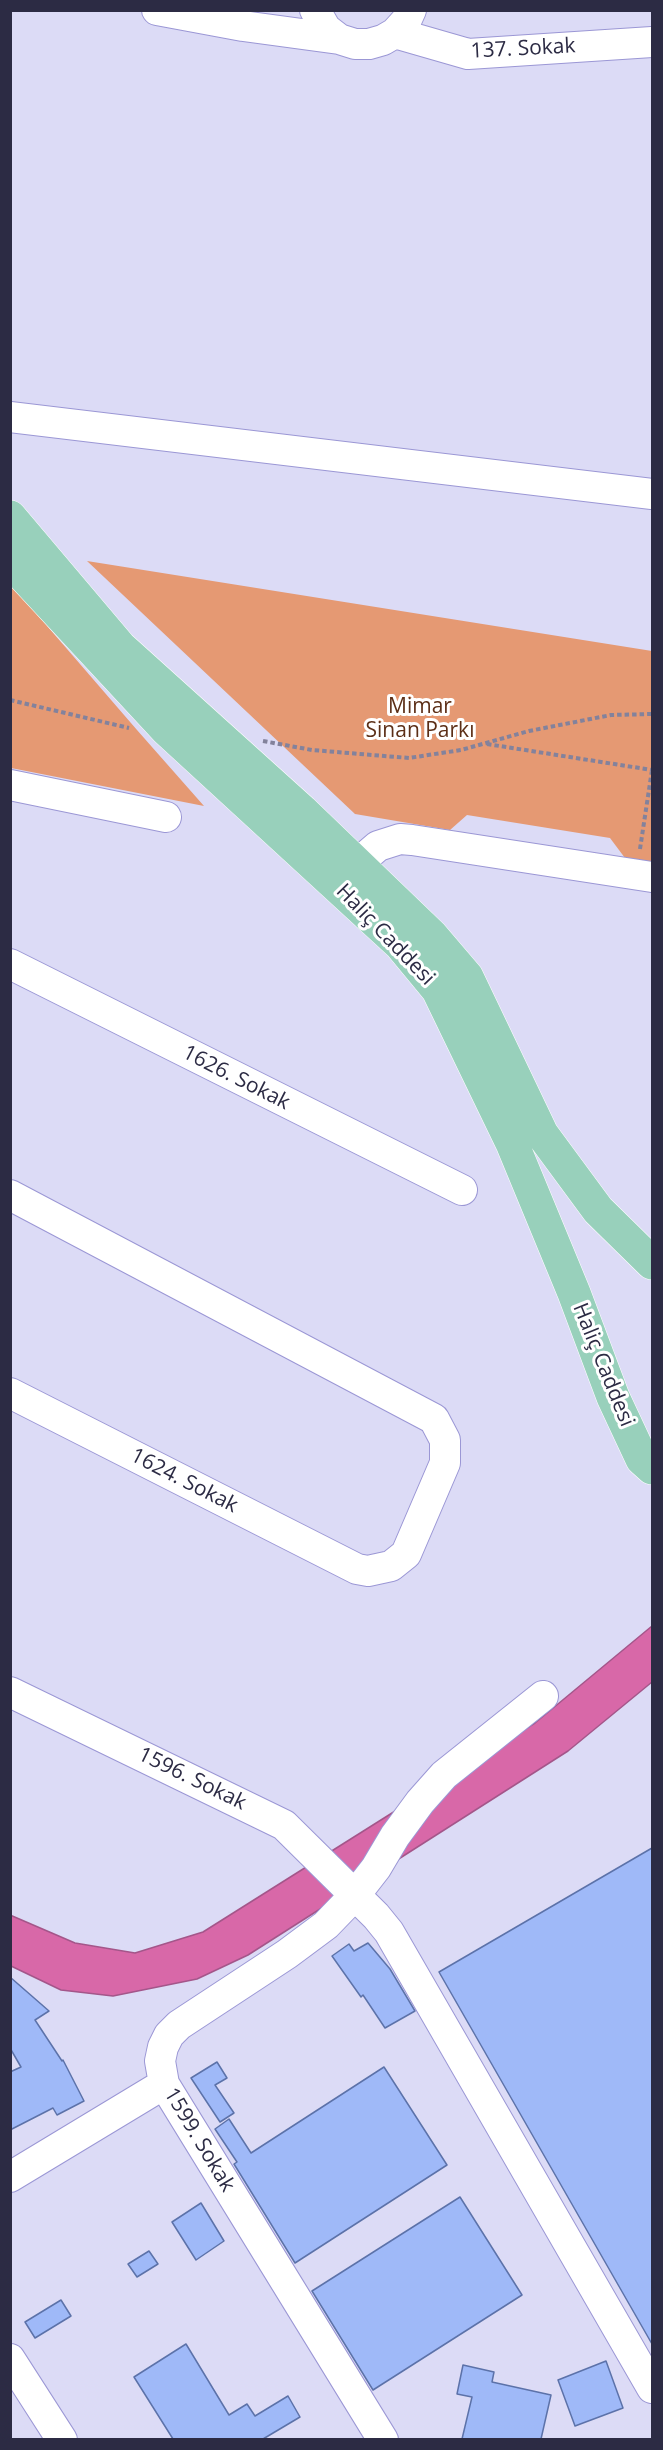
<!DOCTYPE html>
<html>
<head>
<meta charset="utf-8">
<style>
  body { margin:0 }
  #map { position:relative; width:663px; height:2450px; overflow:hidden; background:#dcdbf6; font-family:"Open Sans",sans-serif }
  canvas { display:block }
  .frame { position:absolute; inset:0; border:12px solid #2c2b44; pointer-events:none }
</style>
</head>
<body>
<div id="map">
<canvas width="663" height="2450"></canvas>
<div class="frame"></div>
</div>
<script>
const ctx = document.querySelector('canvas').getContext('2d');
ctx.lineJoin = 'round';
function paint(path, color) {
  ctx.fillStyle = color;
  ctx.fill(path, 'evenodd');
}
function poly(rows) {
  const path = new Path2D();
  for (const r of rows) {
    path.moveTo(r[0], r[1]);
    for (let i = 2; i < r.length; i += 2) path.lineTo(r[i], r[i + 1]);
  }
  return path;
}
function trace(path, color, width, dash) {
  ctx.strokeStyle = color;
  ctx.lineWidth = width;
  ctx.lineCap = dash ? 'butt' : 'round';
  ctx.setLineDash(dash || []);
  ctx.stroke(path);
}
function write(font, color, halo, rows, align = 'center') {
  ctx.font = font + ' "Open Sans",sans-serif';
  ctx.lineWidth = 6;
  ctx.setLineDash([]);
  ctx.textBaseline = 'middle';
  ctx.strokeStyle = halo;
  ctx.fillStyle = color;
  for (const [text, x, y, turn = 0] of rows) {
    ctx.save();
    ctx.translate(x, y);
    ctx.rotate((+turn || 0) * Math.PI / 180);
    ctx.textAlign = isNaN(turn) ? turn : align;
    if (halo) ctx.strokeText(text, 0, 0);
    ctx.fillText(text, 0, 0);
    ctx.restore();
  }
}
paint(poly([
  [87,561,652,651,652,862,625,858,610,838,467,815,450,830,355,814],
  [10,583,137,730,204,806,11,768]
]), '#e59973');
const water = poly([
  [652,1626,652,1682,568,1751,248,1955,197,1979,113,1996,61,1990,11,1966,10,1915,75,1943,135,1953,203,1932,535,1723,652,1626]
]);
paint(water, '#d868a8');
trace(water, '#a4568a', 1.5);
const building = poly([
  [652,1848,652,2344,439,1972,652,1848],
  [368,1943,390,1969,415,2011,385,2028,363,1995,361,1997,332,1956,349,1944,354,1951,368,1943],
  [10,1977,49,2011,35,2020,62,2061,63,2060,84,2101,57,2115,53,2108,10,2130,10,2072,21,2067,10,2048,10,1977],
  [217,2062,227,2078,215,2085,234,2113,220,2122,191,2078,217,2062],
  [384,2067,447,2165,295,2263,234,2164,237,2162,215,2129,229,2119,251,2153,384,2067],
  [460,2197,522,2295,373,2390,312,2291,460,2197],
  [201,2203,224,2241,196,2260,172,2222,201,2203],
  [149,2251,158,2264,137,2277,128,2264,149,2251],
  [61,2300,71,2316,35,2338,25,2322,61,2300],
  [186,2344,229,2415,247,2404,255,2416,288,2396,300,2417,263,2439,173,2439,134,2377,186,2344],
  [606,2361,623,2408,575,2426,558,2380,606,2361],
  [463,2365,494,2372,492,2382,551,2395,541,2439,462,2439,472,2397,457,2394,463,2365]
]);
paint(building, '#9fb9f8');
trace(building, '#5c72a9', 1.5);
const minor = poly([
  [157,10,243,26,339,39],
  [315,10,326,29,339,39,355,44,369,44,383,40,395,33,406,21,411,10],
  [395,33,468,54,652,42],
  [10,417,652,494],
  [10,785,166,817],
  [357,864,378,846,400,839,412,840,652,877],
  [10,964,462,1190],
  [10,1195,434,1419,445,1440,445,1463,406,1554,391,1566,368,1571,357,1569,10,1393],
  [10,1692,284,1825,376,1916,389,1932,652,2388],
  [10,2177,164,2084],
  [10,2359,62,2440],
  [383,2440,164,2084,160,2061,163,2047,169,2035,179,2025,287,1954,326,1925,355,1895,376,1868,395,1836,420,1802,444,1775,543,1696]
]);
const major = poly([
  [10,517,120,647,302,811,432,936,467,977,542,1134,598,1210,652,1263],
  [10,561,166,729,400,944,438,990,512,1143,574,1293,613,1397,642,1459,652,1468]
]);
trace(minor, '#9b97d5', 32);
trace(major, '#fff', 34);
trace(poly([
  [10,700,129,728],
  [263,741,312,750,409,758,461,750,529,731,611,715,652,714],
  [487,744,652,770],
  [640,849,652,770]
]), '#83829c', 4, [4.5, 3]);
trace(minor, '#fff', 30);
trace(major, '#98d0bb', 33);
write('21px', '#2c2b44', '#fff', [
  ["137. Sokak",523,49,-3],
  ["Haliç Caddesi",385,935,46],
  ["1626. Sokak",236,1078,27],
  ["Haliç Caddesi",603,1365,68],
  ["1624. Sokak",184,1481,27],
  ["1596. Sokak",192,1779,26],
  ["1599. Sokak",199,2140,59]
]);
write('21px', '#5c2f17', '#fff', [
  ["Mimar",420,707],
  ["Sinan Parkı",420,731]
]);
</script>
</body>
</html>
